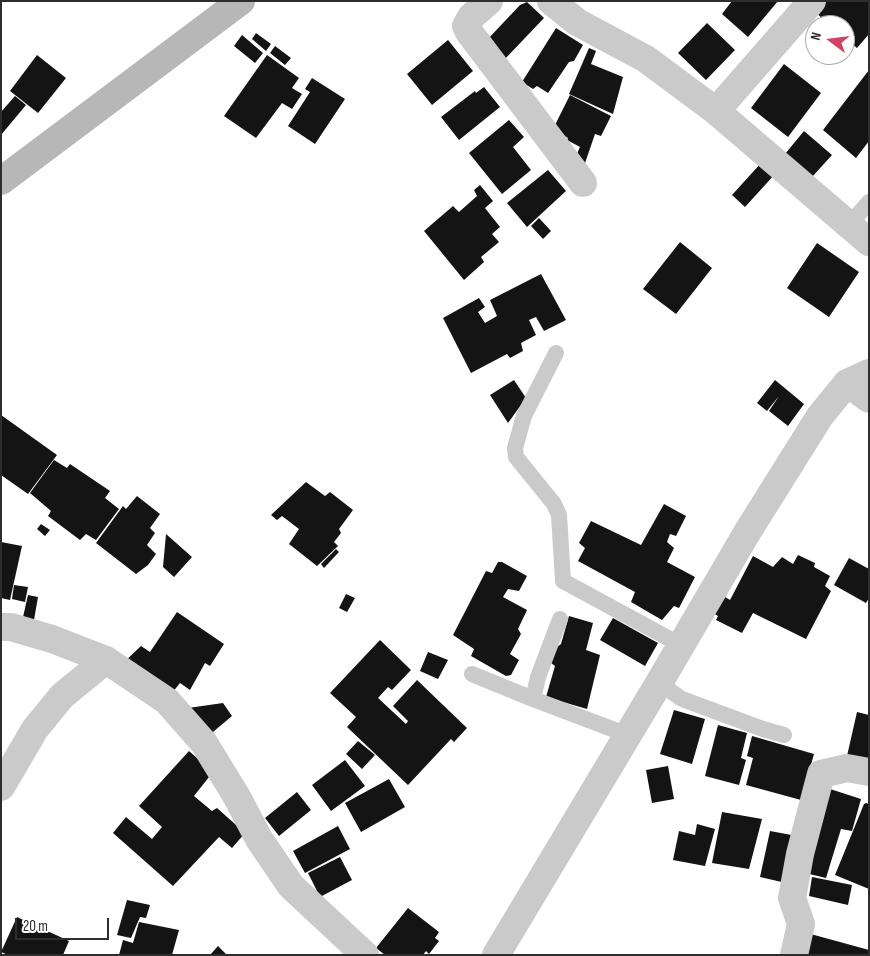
<!DOCTYPE html>
<html>
<head>
<meta charset="utf-8">
<style>
  body { margin:0 }
  #map { position:relative; width:870px; height:956px; overflow:hidden; background:#fff; font-family:"Sofia Sans Condensed",sans-serif }
  canvas { display:block }
  .frame { position:absolute; inset:0; border:2px solid #2d2d2d; pointer-events:none }
  .north { position:absolute; left:805px; top:15px; width:50px; height:50px; box-sizing:border-box; background:#fff; border:1px solid #ababab; border-radius:50%; rotate:285deg; font-size:14px; font-weight:700; line-height:20px; text-align:center; color:#2d2d2d }
  .north::after { content:''; display:block; margin:auto; width:18px; height:22px; background:#d24261; clip-path:polygon(50% 0,100% 100%,50% 72%,0 100%) }
  .scale { position:absolute; left:15px; top:918px; width:94px; height:22px; box-sizing:border-box; border:2px solid #2d2d2d; border-top:0; padding-left:6px; font-size:15px; line-height:18px; white-space:nowrap; color:#2d2d2d; -webkit-text-stroke:4px #fff; paint-order:stroke }
</style>
</head>
<body>
<div id="map">
<canvas width="870" height="956"></canvas>
<div class="frame"></div>
<div class="north">N</div>
<div class="scale">20 m</div>
</div>
<script>
const ctx = document.querySelector('canvas').getContext('2d');
ctx.lineJoin = 'round';
function paint(path, color) {
  ctx.fillStyle = color;
  ctx.fill(path, 'evenodd');
}
function poly(rows) {
  const path = new Path2D();
  for (const r of rows) {
    path.moveTo(r[0], r[1]);
    for (let i = 2; i < r.length; i += 2) path.lineTo(r[i], r[i + 1]);
  }
  return path;
}
function trace(path, color, width, dash) {
  ctx.strokeStyle = color;
  ctx.lineWidth = width;
  ctx.lineCap = dash ? 'butt' : 'round';
  ctx.setLineDash(dash || []);
  ctx.stroke(path);
}
paint(poly([
  [732,1,778,1,748,37,722,14],
  [824,1,869,1,869,34,857,48,845,38,845,25,830,25,815,12],
  [527,2,544,18,504,60,486,41,520,5],
  [707,23,735,50,706,80,678,53],
  [556,28,583,45,574,61,569,62,548,93,537,86,533,89,522,82],
  [256,33,271,44,266,51,252,39],
  [242,35,263,53,255,63,234,46],
  [448,40,473,71,432,105,407,74],
  [275,46,291,58,285,65,270,53],
  [589,48,596,51,591,64,623,77,613,114,569,94],
  [37,55,66,78,38,113,10,91],
  [267,55,299,78,292,88,302,94,292,109,282,103,256,138,224,116],
  [784,64,821,93,788,137,751,108],
  [869,70,869,141,856,158,823,130],
  [312,78,345,99,315,144,288,126,310,92,305,89],
  [484,87,500,107,459,140,441,117,475,91,476,93],
  [570,95,611,116,601,136,595,134,585,163,575,158,580,147,567,140,568,138,553,129],
  [15,96,26,105,1,135,1,112],
  [509,120,524,137,513,147,531,170,502,194,469,153],
  [804,131,832,155,812,177,785,154],
  [762,162,775,174,745,207,732,195],
  [548,170,566,191,527,227,507,203],
  [480,185,493,201,485,208,500,227,492,234,499,242,481,257,484,262,464,280,424,231,453,206,459,212,477,196,474,190],
  [539,218,551,231,543,239,531,226],
  [680,242,712,268,676,314,643,289],
  [817,243,859,272,829,317,787,288],
  [541,274,566,320,544,331,536,317,529,320,536,335,521,343,523,351,510,358,507,354,471,373,443,318,479,298,485,307,478,312,485,323,497,316,490,300],
  [514,380,526,398,508,423,490,395],
  [775,380,804,404,788,426,769,411,779,396,767,411,757,403],
  [1,415,57,455,28,494,1,475],
  [54,460,67,468,70,464,110,491,105,498,119,509,96,540,86,534,80,540,48,516,51,511,30,493],
  [306,482,325,496,330,492,353,510,339,529,341,533,334,542,338,546,317,566,289,544,299,529,282,516,277,520,271,515],
  [137,496,160,514,150,528,155,533,147,545,156,554,148,565,136,574,96,543,123,506,126,509],
  [664,504,686,516,676,536,670,534,667,542,674,548,667,562,695,577,679,608,674,606,662,620,631,602,635,592,578,561,585,548,579,543,591,521,641,545],
  [41,524,50,530,45,536,37,529],
  [166,534,192,557,174,577,163,567],
  [1,542,22,546,10,600,1,598],
  [336,549,339,552,324,568,321,564],
  [798,555,815,563,814,567,830,576,825,586,831,591,806,639,753,613,742,633,716,620,718,616,713,613,722,595,730,600,753,556,773,567,782,557,793,564],
  [849,558,869,569,869,598,866,603,834,585],
  [498,562,502,562,527,576,519,591,508,589,503,597,527,610,518,629,521,634,510,654,519,660,511,675,506,676,471,656,474,649,453,635,486,571,492,573],
  [14,585,28,587,25,602,12,599],
  [346,594,355,598,347,612,339,608],
  [28,595,38,597,34,620,23,617],
  [177,612,224,644,210,666,205,663,190,690,180,683,172,693,122,664,141,646,150,652],
  [569,616,593,623,586,650,600,655,587,709,546,697,555,666,551,663,557,647,561,644],
  [613,618,658,643,645,666,600,640],
  [380,640,411,670,392,690,388,687,378,698,406,724,408,721,393,706,417,680,467,728,454,742,451,739,408,785,347,727,356,717,330,693],
  [428,652,448,660,438,679,420,671],
  [223,703,232,716,207,737,188,708],
  [674,710,705,719,692,764,660,754],
  [857,712,869,715,869,762,847,756],
  [718,725,747,733,741,758,746,760,739,785,705,776],
  [752,736,814,754,801,800,746,785,753,758,747,756],
  [358,741,375,755,362,769,346,754],
  [189,751,213,772,194,796,212,811,217,808,245,833,232,848,219,837,173,886,113,833,126,817,152,839,162,827,139,806],
  [345,760,365,786,331,811,312,785],
  [668,766,674,799,652,803,646,770],
  [389,779,405,807,361,832,345,803],
  [827,788,861,799,852,831,841,829,826,878,801,872],
  [297,792,311,810,279,836,265,818],
  [866,803,869,804,869,889,835,875,864,804],
  [722,812,762,819,749,869,712,863],
  [697,824,715,829,705,866,673,860,679,831,695,835],
  [338,826,350,849,305,873,293,851],
  [770,831,797,836,786,883,760,877],
  [340,857,352,880,320,897,308,873],
  [812,877,852,885,848,905,809,896],
  [127,900,150,905,146,918,140,917,131,938,117,935],
  [408,908,439,932,435,938,439,941,429,954,426,951,423,955,385,955,376,948],
  [17,917,69,941,63,955,8,955,1,952],
  [139,922,179,930,172,955,119,955,123,940,133,943],
  [807,933,869,950,869,955,801,955],
  [218,946,227,955,210,955]
]), '#141414');
trace(poly([
  [848,226,869,202],
  [556,353,524,416,515,448,516,457,554,504,559,515,563,581,681,645],
  [472,674,533,699,628,735],
  [659,683,682,699,763,729,784,735],
  [533,699,538,677,560,619]
]), '#cacaca', 16);
trace(poly([
  [489,1,471,17,466,26,469,32,583,183],
  [551,1,577,22,646,59,716,111,869,242],
  [716,111,812,1],
  [847,383,869,399],
  [1,627,11,627,52,639,106,660,167,701,204,743,237,797,259,839,291,886,365,955],
  [1,787,35,729,62,696,106,660],
  [496,955,659,683,748,531,820,416,847,383,869,373],
  [794,955,801,924,792,898,800,854,821,774,847,768,869,772]
]), '#cacaca', 28);
trace(poly([
  [1,181,241,1]
]), '#b7b7b7', 28);
</script>
</body>
</html>
